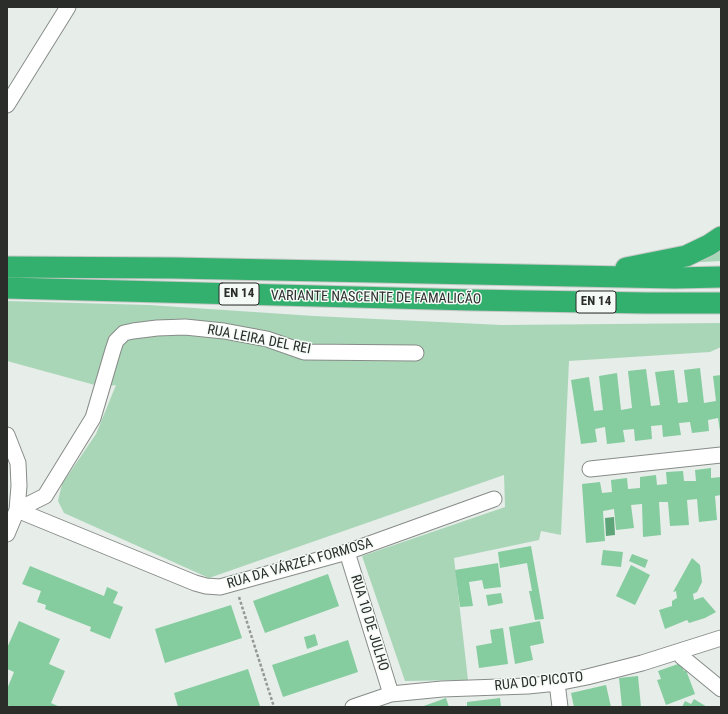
<!DOCTYPE html>
<html>
<head>
<meta charset="utf-8">
<style>
  body { margin:0 }
  #map { position:relative; width:728px; height:714px; overflow:hidden; background:#e7ede9; font-family:"Roboto Condensed",sans-serif }
  canvas { display:block }
  .frame { position:absolute; inset:0; border:8px solid #2b2d2b; pointer-events:none }
</style>
</head>
<body>
<div id="map">
<canvas width="728" height="714"></canvas>
<div class="frame"></div>
</div>
<script>
const ctx = document.querySelector('canvas').getContext('2d');
ctx.lineJoin = 'round';
function paint(path, color) {
  ctx.fillStyle = color;
  ctx.fill(path, 'evenodd');
}
function poly(rows) {
  const path = new Path2D();
  for (const r of rows) {
    path.moveTo(r[0], r[1]);
    for (let i = 2; i < r.length; i += 2) path.lineTo(r[i], r[i + 1]);
  }
  return path;
}
function trace(path, color, width, dash) {
  ctx.strokeStyle = color;
  ctx.lineWidth = width;
  ctx.lineCap = dash ? 'butt' : 'round';
  ctx.setLineDash(dash || []);
  ctx.stroke(path);
}
function write(font, color, halo, rows, align = 'center') {
  ctx.font = font + ' "Roboto Condensed",sans-serif';
  ctx.lineWidth = 3;
  ctx.setLineDash([]);
  ctx.textBaseline = 'middle';
  ctx.strokeStyle = halo;
  ctx.fillStyle = color;
  for (const [text, x, y, turn = 0] of rows) {
    ctx.save();
    ctx.translate(x, y);
    ctx.rotate((+turn || 0) * Math.PI / 180);
    ctx.textAlign = isNaN(turn) ? turn : align;
    if (halo) ctx.strokeText(text, 0, 0);
    ctx.fillText(text, 0, 0);
    ctx.restore();
  }
}
paint(poly([
  [721,244,721,261,685,263],
  [7,301,149,305,314,316,502,325,721,323,721,347,710,352,569,361,561,535,541,531,539,540,454,558,468,680,405,681,362,556,505,507,504,475,209,578,64,513,58,501,62,484,96,434,116,385,102,387,7,361]
]), '#aad6b8');
paint(poly([
  [614,517,615,535,606,536,605,518]
]), '#5da478');
paint(poly([
  [700,368,704,403,716,401,713,376,721,375,721,431,720,431,718,418,708,420,709,431,692,433,690,422,679,423,681,435,663,437,662,425,651,426,652,439,635,441,634,429,623,430,625,442,607,444,605,427,595,429,597,442,581,444,571,380,589,377,594,411,603,410,599,376,617,373,621,410,632,408,628,371,646,369,651,406,660,405,655,372,674,370,678,403,688,402,684,370],
  [711,468,711,478,721,477,721,495,715,496,717,520,699,522,697,499,687,500,689,525,670,526,668,502,659,502,661,535,643,537,642,504,631,505,634,528,616,530,614,509,603,511,605,541,586,543,582,484,600,482,602,493,612,492,611,480,627,478,628,489,640,488,640,477,656,475,657,485,667,484,666,472,683,471,684,481,696,481,695,470],
  [531,546,544,619,535,620,529,591,532,591,527,563,500,568,498,552],
  [603,550,623,552,621,567,601,565],
  [632,554,648,560,645,568,629,561],
  [692,558,700,565,702,582,697,592,693,594,694,600,703,597,716,612,705,618,689,623,687,620,665,629,659,610,672,606,672,601,677,598,676,591,673,592],
  [498,563,501,587,484,589,482,580,469,582,473,606,460,607,455,570],
  [631,565,650,575,635,605,616,596],
  [30,566,104,596,107,587,118,592,113,603,123,607,110,639,90,631,91,627,45,609,46,605,37,602,41,591,22,584],
  [328,574,339,606,265,633,253,601],
  [501,593,503,603,488,606,486,595],
  [231,605,242,638,165,663,155,629],
  [19,621,60,639,49,664,65,671,51,703,60,707,11,707,7,705,7,689,14,672,7,669,7,648],
  [540,621,544,643,530,646,533,660,515,664,509,627],
  [503,628,508,664,479,668,476,646,492,643,490,630],
  [315,634,318,645,307,649,304,637],
  [348,640,358,672,283,697,272,665],
  [681,663,684,671,686,670,695,694,666,705,657,680,661,679,658,671],
  [248,669,260,706,178,707,174,693],
  [638,676,641,707,622,707,619,678],
  [606,685,611,707,574,707,571,693],
  [446,698,449,707,421,707],
  [500,698,501,707,467,707,467,702],
  [694,699,707,707,682,707,685,701,691,704]
]), '#85cc9f');
const minor = poly([
  [7,105,68,7],
  [7,435,18,463,19,486,17,510,7,534],
  [590,469,721,455],
  [17,510,45,496,93,418,113,350,116,341,124,333,133,331,157,328,185,327,224,331,267,339,304,352,416,353],
  [17,510,195,583,206,586,220,587,347,552,494,499],
  [347,552,391,694],
  [680,651,682,657,721,689],
  [557,683,560,707],
  [353,707,391,694,442,689,528,686,557,683,587,677,642,663,721,638]
]);
const highway = poly([
  [7,267,174,268,675,278,721,277],
  [626,268,686,256,709,245,721,237],
  [7,288,471,300,646,303,721,303]
]);
trace(minor, '#878c88', 17);
trace(highway, '#c8c8c8', 23);
trace(poly([
  [239,597,274,707]
]), '#949995', 2.5, [3, 2]);
trace(minor, '#fff', 15);
trace(highway, '#34b06e', 21);
for (const [x, y, w] of [
  [239,294,40],
  [596,302,40]
]) {
  const box = new Path2D();
  box.roundRect(x - w / 2, y - 11, w, 22, 3);
  ctx.fillStyle = '#f4faf6';
  ctx.fill(box);
  trace(box, '#2b2d2b', 1);
}
write('bold 13px', '#2b2d2b', null, [
  ["EN 14",239,294],
  ["EN 14",596,302]
]);
write('14px', '#2b2d2b', '#f4faf6', [
  ["VARIANTE NASCENTE DE FAMALICÃO",376,298,1],
  ["RUA LEIRA DEL REI",259,340,11],
  ["RUA DA VÁRZEA FORMOSA",300,564,-16],
  ["RUA 10 DE JULHO",369,623,73],
  ["RUA DO PICOTO",539,682,-6]
]);
</script>
</body>
</html>
